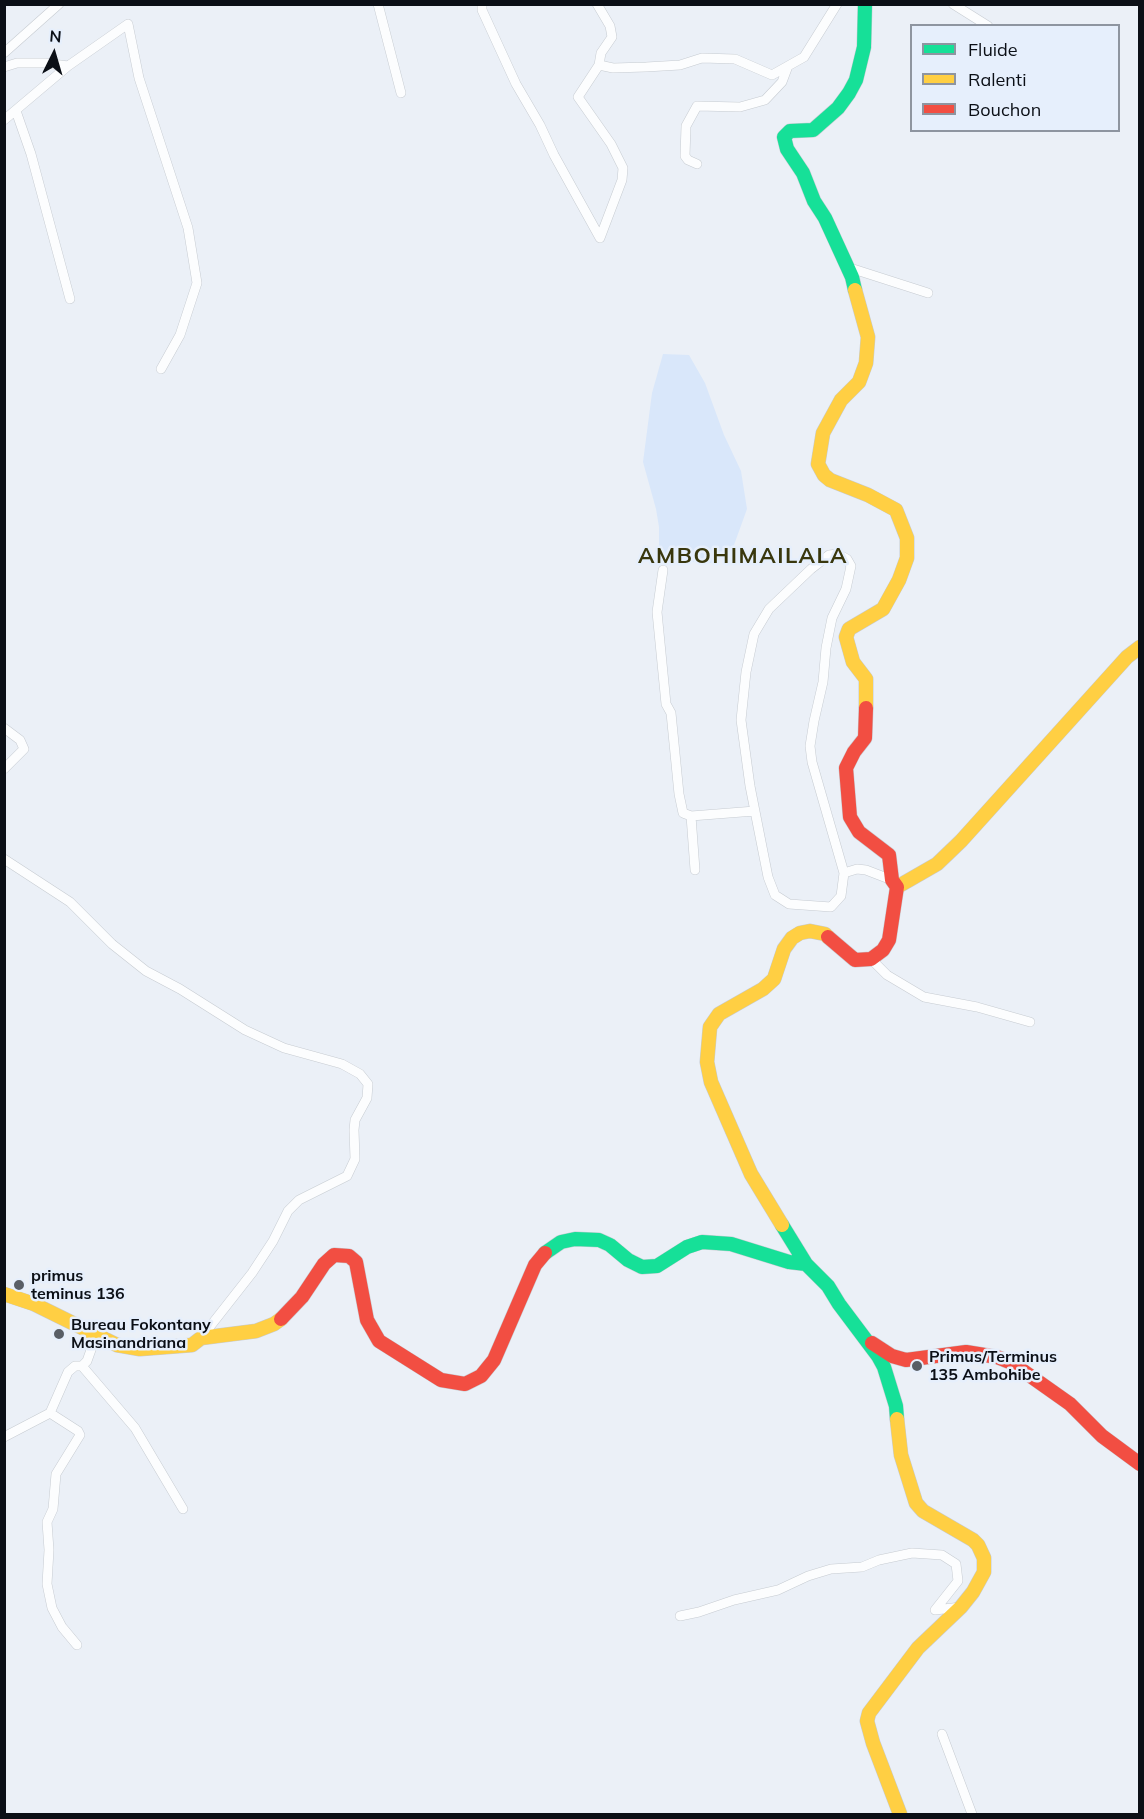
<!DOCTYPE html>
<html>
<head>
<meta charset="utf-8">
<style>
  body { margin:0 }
  #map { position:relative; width:1144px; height:1819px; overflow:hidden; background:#ebf0f7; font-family:Mulish,sans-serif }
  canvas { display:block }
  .frame { position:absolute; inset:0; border:6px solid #0b0f16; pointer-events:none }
  .legend { position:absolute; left:910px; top:24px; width:210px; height:108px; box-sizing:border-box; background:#e6effc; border:2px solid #8e95a0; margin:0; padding:8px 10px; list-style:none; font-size:18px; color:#0b0f16 }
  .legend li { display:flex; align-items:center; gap:12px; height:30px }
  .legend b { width:30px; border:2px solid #8e95a0 }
  .north { position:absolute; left:24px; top:24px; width:60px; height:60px; -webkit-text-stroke:4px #e6effc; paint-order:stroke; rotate:5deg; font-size:16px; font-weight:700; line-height:24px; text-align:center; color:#0b0f16 }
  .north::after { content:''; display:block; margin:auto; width:21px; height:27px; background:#0b0f16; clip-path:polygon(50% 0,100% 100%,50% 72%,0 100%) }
</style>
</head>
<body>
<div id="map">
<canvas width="1144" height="1819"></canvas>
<div class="frame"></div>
<ul class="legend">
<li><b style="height:8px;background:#16e098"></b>Fluide</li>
<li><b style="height:8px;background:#ffcf43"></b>Ralenti</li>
<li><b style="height:8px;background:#f24e42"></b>Bouchon</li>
</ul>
<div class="north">N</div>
</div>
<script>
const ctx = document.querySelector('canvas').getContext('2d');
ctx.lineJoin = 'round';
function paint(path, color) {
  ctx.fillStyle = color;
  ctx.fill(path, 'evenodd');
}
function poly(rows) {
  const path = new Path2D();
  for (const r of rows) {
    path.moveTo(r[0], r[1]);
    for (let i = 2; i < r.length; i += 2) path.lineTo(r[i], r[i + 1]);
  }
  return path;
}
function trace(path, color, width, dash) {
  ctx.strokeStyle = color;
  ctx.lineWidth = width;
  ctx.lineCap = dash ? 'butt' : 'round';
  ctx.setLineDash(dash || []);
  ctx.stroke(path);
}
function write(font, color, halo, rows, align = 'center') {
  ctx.font = font + ' Mulish,sans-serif';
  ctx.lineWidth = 5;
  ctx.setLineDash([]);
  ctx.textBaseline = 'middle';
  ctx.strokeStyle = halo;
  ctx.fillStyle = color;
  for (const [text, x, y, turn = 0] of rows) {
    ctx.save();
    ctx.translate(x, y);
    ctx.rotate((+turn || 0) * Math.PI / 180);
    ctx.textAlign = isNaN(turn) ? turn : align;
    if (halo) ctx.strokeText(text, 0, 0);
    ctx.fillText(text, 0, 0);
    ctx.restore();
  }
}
paint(poly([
  [663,354,689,355,705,383,724,435,741,471,747,509,734,545,711,563,673,561,662,557,659,547,659,527,656,509,643,462,652,393]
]), '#d9e7fa');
const street = poly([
  [378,4,401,93],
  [482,4,482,10,516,84,540,125,554,155,600,238],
  [597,4,610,26,612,37,601,53,599,65],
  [953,4,988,26],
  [4,53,59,4],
  [4,67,17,63,45,63,68,66],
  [16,111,31,154,70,299],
  [4,120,68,66,128,24,139,78,188,228,197,283,180,335,161,369],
  [697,164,688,160,685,156,686,126,697,106,740,107,765,100,782,82,788,66],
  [600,238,622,180,623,168,611,144,578,97,599,65,613,68,646,67,680,65,702,58,735,59,772,75,804,57,837,4],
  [847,267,928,293],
  [663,570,657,612,666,704,671,713,679,794,683,813,691,816],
  [4,728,20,740,24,749,4,769],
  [4,859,70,902,112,944,146,971,180,989,245,1030,284,1048,342,1064,360,1074,368,1084,367,1098,355,1120,354,1130,355,1159,347,1176,299,1200,288,1211,273,1241,252,1273,201,1338],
  [695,870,691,816,755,811],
  [844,873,812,762,810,746,814,721,823,682,826,648,832,618,846,589,851,566,847,559,838,554,829,555,811,569,769,609,754,634,746,672,741,720,750,786,768,877,775,895,789,904,831,907,841,896,844,873,857,869,866,870,892,880],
  [871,959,887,975,924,997,977,1007,1030,1022],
  [82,1366,135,1428,183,1509],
  [4,1437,50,1413],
  [680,1616,699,1612,734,1600,778,1590,808,1576,831,1569,862,1567,879,1560,912,1553,942,1555,956,1564,958,1581,935,1610,961,1607],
  [77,1645,62,1627,52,1608,47,1584,49,1550,47,1522,53,1509,56,1474,80,1435,78,1431,50,1413,68,1372,75,1366,82,1366,87,1361,96,1336],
  [942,1734,972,1814]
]);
const fast = poly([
  [855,290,852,277,825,218,814,201,803,173,787,149,784,137,790,131,813,130,838,108,849,93,856,80,864,47,865,4],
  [782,1225,806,1264,828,1286,839,1304,878,1356,884,1367,896,1406,897,1419],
  [545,1253,561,1242,575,1239,599,1240,610,1245,628,1260,642,1267,657,1266,687,1247,702,1242,731,1244,789,1262,806,1264]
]);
const slow = poly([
  [855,290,868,337,866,363,859,382,841,400,823,433,818,464,824,475,830,480,868,495,896,510,907,538,907,558,899,580,883,609,849,629,846,637,853,662,866,679,866,708],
  [897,887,937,864,961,841,1127,657,1140,647],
  [782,1225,751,1174,711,1082,707,1062,710,1027,719,1014,763,989,774,979,784,949,792,938,800,933,810,931,825,934,828,937],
  [4,1294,34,1304,117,1345,140,1349,192,1345,201,1338,256,1331,274,1324,281,1319],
  [897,1419,901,1455,916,1503,923,1511,973,1540,978,1545,984,1558,984,1572,973,1592,961,1607,918,1648,869,1713,867,1721,873,1743,900,1814]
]);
const jam = poly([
  [828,937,855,960,871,959,883,950,889,940,897,887,892,880,889,855,859,832,850,817,846,768,854,752,865,738,866,708],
  [281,1319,302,1297,324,1264,334,1255,349,1256,356,1262,367,1320,379,1341,441,1380,465,1384,481,1376,494,1360,535,1265,545,1253],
  [872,1343,892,1356,906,1360,966,1352,997,1357,1012,1363,1070,1404,1102,1436,1140,1464]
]);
trace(street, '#c6cbd1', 10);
trace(fast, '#c6cbd1', 15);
trace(slow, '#c6cbd1', 15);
trace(jam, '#c6cbd1', 15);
trace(street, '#fcfdfe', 9);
trace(fast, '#16e098', 14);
trace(slow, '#ffcf43', 14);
trace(jam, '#f24e42', 14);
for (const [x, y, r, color] of [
  [19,1285,6,"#595e65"],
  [59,1334,6,"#595e65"],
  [917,1366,6,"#595e65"]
]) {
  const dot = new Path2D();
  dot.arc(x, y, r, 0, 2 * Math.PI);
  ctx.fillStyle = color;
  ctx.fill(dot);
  trace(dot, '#e6effc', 2);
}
write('bold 16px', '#0b0f16', '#e6effc', [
  ["primus",31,1276],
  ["teminus 136",31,1294],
  ["Bureau Fokontany",71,1325],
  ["Masinandriana",71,1343],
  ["Primus/Terminus",929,1357],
  ["135 Ambohibe",929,1375]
], 'left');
ctx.letterSpacing = '1.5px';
write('bold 22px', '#39370d', '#e6effc', [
  ["AMBOHIMAILALA",743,556]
]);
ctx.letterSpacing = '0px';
</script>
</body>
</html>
